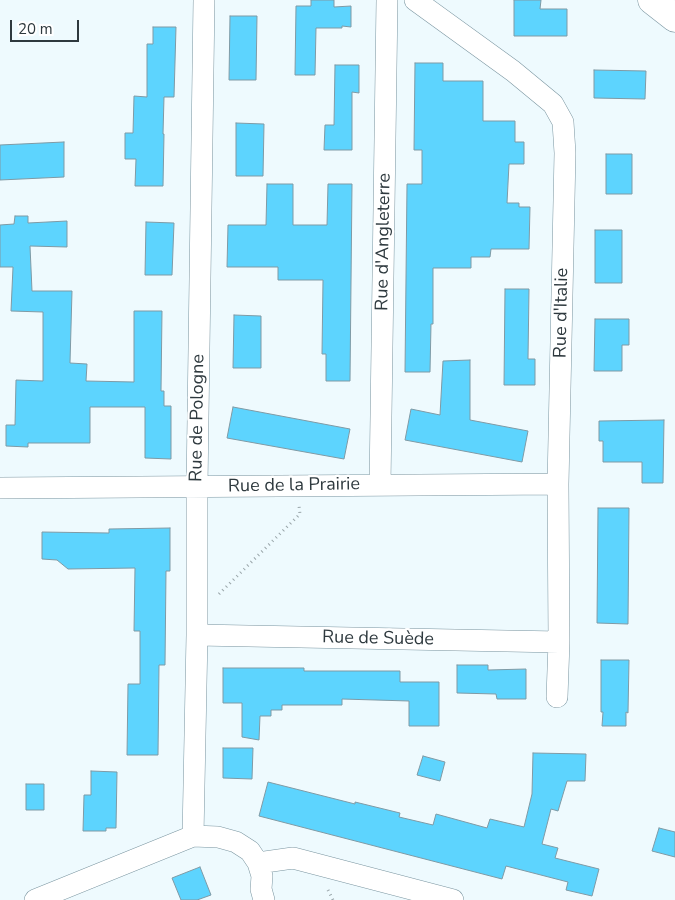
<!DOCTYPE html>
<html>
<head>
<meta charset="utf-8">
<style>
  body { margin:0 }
  #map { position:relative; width:675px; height:900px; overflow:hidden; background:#eefafe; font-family:"Nunito Sans",sans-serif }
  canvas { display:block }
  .scale { position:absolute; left:10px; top:20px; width:69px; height:22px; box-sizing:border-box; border:2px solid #2e393e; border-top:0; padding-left:6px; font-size:15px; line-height:18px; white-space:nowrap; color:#2e393e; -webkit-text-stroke:4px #fff; paint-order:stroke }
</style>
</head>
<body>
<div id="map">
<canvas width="675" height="900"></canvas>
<div class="scale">20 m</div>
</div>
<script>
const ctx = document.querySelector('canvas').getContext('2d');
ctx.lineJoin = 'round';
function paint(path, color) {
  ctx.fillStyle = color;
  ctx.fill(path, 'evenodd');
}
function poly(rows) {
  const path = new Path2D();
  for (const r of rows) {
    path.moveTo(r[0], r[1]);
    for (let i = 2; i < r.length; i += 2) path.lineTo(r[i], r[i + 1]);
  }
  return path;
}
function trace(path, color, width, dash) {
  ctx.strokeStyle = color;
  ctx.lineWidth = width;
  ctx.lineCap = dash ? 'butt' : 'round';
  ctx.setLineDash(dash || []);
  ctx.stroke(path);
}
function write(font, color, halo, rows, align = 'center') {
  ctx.font = font + ' "Nunito Sans",sans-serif';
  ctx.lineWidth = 4.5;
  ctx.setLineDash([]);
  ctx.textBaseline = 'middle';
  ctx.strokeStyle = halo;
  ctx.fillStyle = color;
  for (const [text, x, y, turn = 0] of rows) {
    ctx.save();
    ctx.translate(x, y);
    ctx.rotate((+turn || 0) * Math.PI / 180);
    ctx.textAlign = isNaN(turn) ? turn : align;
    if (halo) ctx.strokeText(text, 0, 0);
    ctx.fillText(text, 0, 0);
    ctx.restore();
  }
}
const building = poly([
  [311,0,334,0,334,7,351,6,351,27,342,26,342,28,316,28,315,75,295,75,296,6,311,6,311,0],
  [514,0,541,0,540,9,567,9,567,36,514,36,514,0],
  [230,16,257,16,256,80,229,80,230,16],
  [153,27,176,27,174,97,164,97,163,134,164,134,163,186,135,186,136,159,125,159,125,133,133,133,134,96,147,97,147,44,153,44,153,27],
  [415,63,443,63,443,81,483,81,483,121,515,121,515,142,524,142,524,164,509,164,507,203,519,203,519,207,530,207,529,249,491,249,490,257,471,257,471,268,433,268,433,324,431,324,430,372,405,372,407,184,422,184,422,150,414,150,415,63],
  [335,65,359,65,359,93,352,92,352,150,324,150,325,125,334,125,335,65],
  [594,70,646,71,645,99,594,98,594,70],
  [236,123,264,124,263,176,236,176,236,123],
  [64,142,64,177,0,180,0,145,64,142],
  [606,154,632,154,632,194,606,194,606,154],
  [267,184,293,184,293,225,327,225,328,184,352,184,350,381,326,381,326,354,322,354,323,280,278,280,278,267,227,267,228,225,266,225,267,184],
  [15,216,28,216,28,223,67,221,67,247,30,246,32,291,72,291,70,363,87,364,86,381,134,382,134,311,162,311,161,391,164,391,164,406,171,406,171,459,145,458,145,407,90,407,90,443,28,443,28,447,6,446,6,425,15,425,16,380,43,381,43,312,11,311,13,267,0,267,0,225,14,224,15,216],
  [146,222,174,223,172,275,145,275,146,222],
  [595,230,622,230,622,283,595,283,595,230],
  [505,289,529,289,528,359,535,359,535,385,504,385,505,289],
  [234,315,261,316,261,368,233,368,234,315],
  [595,319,629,319,629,345,622,345,622,371,594,371,595,319],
  [470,360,470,420,528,431,522,462,405,440,411,409,440,415,443,361,470,360],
  [233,407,350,429,344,459,227,438,233,407],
  [664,420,663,483,642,483,642,462,603,462,603,441,599,441,599,421,664,420],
  [598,508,629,508,628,624,597,623,598,508],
  [170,528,170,571,166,571,165,665,159,665,158,755,127,755,128,684,140,684,140,631,134,631,135,568,68,569,57,560,42,559,42,532,109,533,109,529,170,528],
  [601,660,629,660,628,713,626,712,626,726,602,726,603,712,601,712,601,660],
  [457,665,488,665,488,670,526,669,526,699,497,699,496,694,457,693,457,665],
  [223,668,304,668,304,671,400,671,400,682,439,682,439,726,409,726,409,701,342,699,342,705,282,705,282,710,271,710,271,716,260,716,259,740,242,737,242,703,223,703,223,668],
  [223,748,253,748,252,779,223,778,223,748],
  [533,753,586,754,585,781,567,781,558,811,551,809,542,844,558,848,555,858,599,869,592,896,566,890,568,882,506,866,502,879,259,816,268,782,355,804,355,802,400,813,399,817,433,825,436,814,487,828,490,819,524,827,532,794,533,753],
  [423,756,445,762,440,781,417,775,423,756],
  [91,771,117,772,116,828,106,828,106,831,83,831,84,795,91,795,91,771],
  [26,784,44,784,44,810,26,810,26,784],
  [659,828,675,832,675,857,652,851,659,828],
  [200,867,211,895,197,900,181,900,172,878,200,867]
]);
paint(building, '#5dd4fe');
trace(building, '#7f9aa5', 1);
const street = poly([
  [415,0,513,71,553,104,563,122,565,153,558,484,559,642,557,697],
  [380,485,387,0],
  [0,488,558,484],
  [197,635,559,642],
  [193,836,197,635,197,487,204,0],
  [258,863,293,858,453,900],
  [35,900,193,836,218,837,236,842,250,851,258,863,262,876,261,889,264,900]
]);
const highway = poly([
  [652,0,675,18]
]);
trace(street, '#7a95a0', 22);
trace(highway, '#7a95a0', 29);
trace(poly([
  [219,594,300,514,299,506],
  [328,890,333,900]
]), '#9aa6aa', 3, [1, 4]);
trace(street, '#fff', 21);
trace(highway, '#fff', 28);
write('18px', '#2e393e', '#fff', [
  ["Rue d'Angleterre",384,242,-89],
  ["Rue d'Italie",562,313,-89],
  ["Rue de Pologne",198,418,-89],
  ["Rue de la Prairie",294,486,-1],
  ["Rue de Suède",378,639,1]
]);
</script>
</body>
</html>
